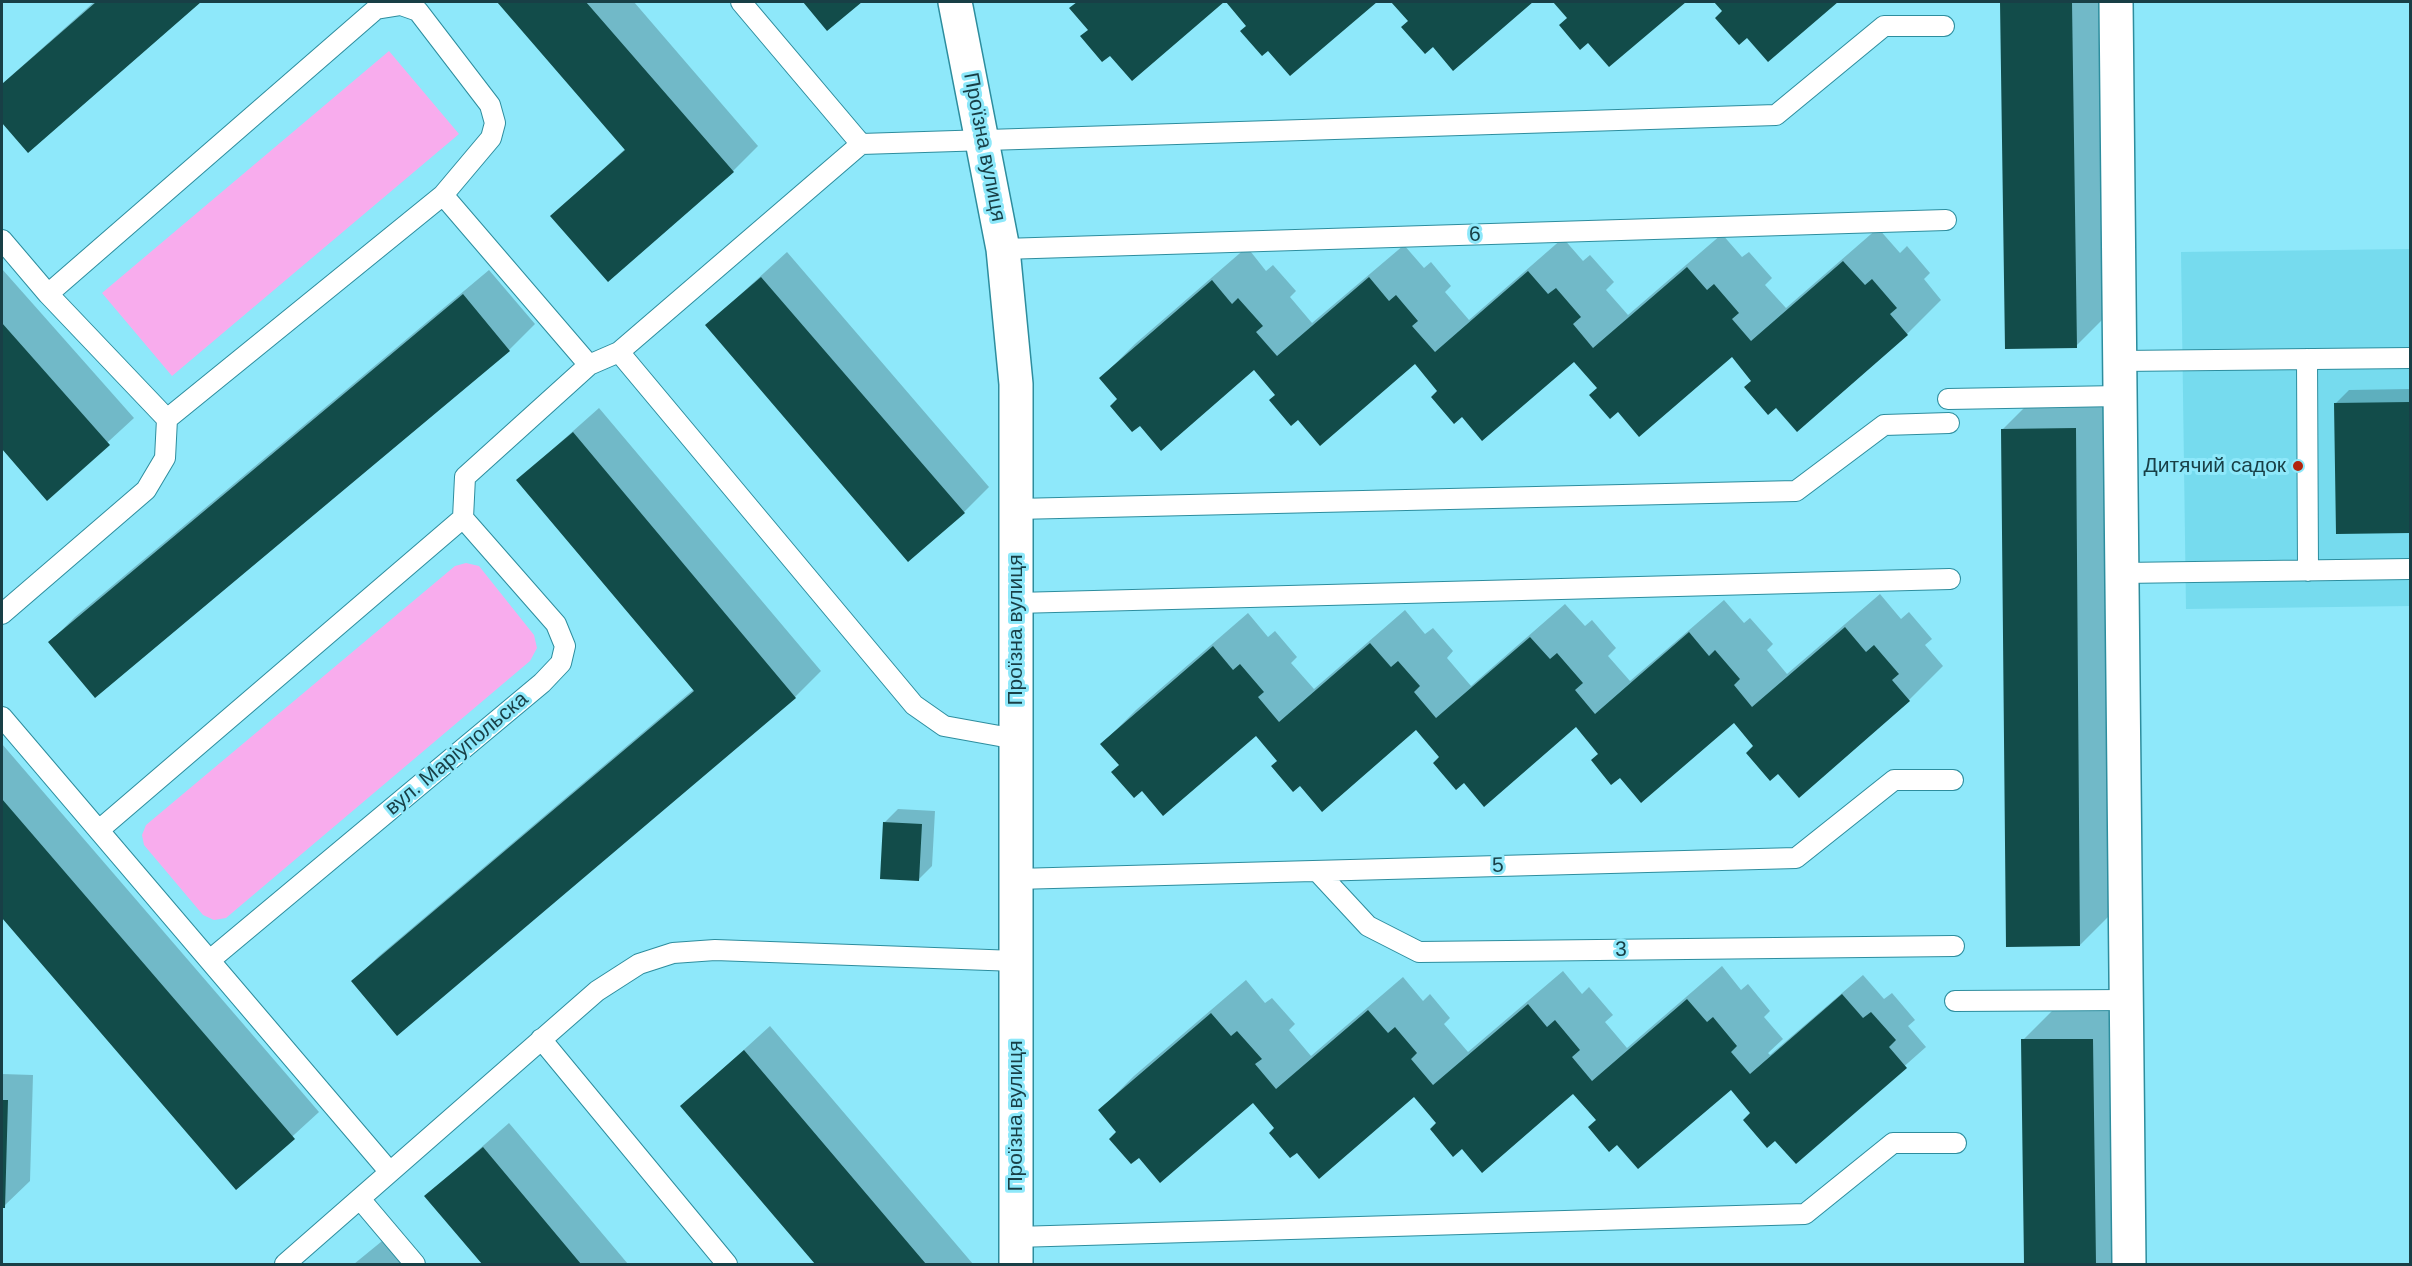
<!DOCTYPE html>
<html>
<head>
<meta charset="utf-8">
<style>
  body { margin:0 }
  #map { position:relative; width:2412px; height:1266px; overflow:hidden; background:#8ee8fa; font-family:Helvetica,sans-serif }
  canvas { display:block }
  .frame { position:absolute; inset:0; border:3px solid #183f46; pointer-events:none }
</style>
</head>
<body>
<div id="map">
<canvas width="2412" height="1266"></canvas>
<div class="frame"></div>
</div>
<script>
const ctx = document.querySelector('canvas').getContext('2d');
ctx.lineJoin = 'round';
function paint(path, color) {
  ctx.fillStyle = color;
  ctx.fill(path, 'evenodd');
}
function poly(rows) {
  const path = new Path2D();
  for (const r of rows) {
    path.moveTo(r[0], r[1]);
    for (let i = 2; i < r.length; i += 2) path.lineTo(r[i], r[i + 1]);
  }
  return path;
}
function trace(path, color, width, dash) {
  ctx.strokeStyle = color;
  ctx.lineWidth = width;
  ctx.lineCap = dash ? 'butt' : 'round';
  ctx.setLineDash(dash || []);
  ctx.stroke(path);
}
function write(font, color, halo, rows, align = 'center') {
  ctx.font = font + ' Helvetica,sans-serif';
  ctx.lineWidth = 6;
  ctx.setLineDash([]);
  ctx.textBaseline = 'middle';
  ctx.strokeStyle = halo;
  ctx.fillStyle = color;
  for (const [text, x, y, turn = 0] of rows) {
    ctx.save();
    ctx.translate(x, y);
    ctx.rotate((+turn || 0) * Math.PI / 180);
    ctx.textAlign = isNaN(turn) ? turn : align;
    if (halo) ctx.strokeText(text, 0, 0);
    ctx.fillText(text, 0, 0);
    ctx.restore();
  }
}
paint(poly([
  [2410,249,2410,606,2186,609,2181,252]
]), '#76dbee');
paint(poly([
  [389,51,459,134,172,376,102,293],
  [466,563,479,566,534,635,537,648,530,661,226,918,214,920,203,915,144,845,142,835,146,825,455,566]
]), '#f8aced');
paint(poly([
  [94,2,199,2,28,151,2,120,2,84],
  [499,2,634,2,758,146,733,171,552,216,626,148],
  [805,2,860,2,827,29],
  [1078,2,1222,2,1132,79,1071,8],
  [1228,2,1375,2,1290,74],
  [1393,2,1531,2,1453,69],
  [1555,2,1683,2,1610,65],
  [1716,2,1835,2,1768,60],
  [2002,2,2106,2,2110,312,2076,346,2006,348],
  [1878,228,1900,253,1907,246,1930,273,1924,279,1941,300,1907,334,1753,380,1732,355,1598,387,1574,360,1439,391,1415,362,1298,418,1255,368,1119,399,1101,378,1135,344,1247,247,1266,271,1273,265,1296,291,1290,297,1312,323,1404,245,1424,268,1431,262,1451,286,1445,292,1469,320,1563,238,1583,261,1590,255,1614,282,1606,290,1628,315,1722,234,1742,257,1749,252,1772,278,1765,285,1786,308],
  [787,252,989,487,964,512,707,325],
  [2,269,134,418,47,498,2,447],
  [489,270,535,324,509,350,95,696,50,642,75,617],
  [2410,389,2410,532,2337,532,2336,403,2349,390],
  [2109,394,2114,911,2080,945,2003,429,2037,395],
  [599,408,821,671,795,697,397,1033,353,981,379,956,694,689,518,480],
  [1880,594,1901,619,1909,612,1932,639,1925,645,1943,666,1909,700,1755,746,1734,721,1600,753,1576,725,1465,781,1417,728,1279,761,1256,734,1121,765,1102,744,1136,710,1248,613,1268,637,1275,631,1297,657,1291,663,1314,689,1405,610,1425,634,1433,628,1453,651,1447,658,1471,686,1565,604,1585,626,1592,620,1616,648,1608,656,1630,681,1724,600,1744,623,1750,618,1773,644,1767,650,1787,674],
  [2,744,319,1112,236,1188,2,916],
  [898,809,935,811,932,866,919,879,884,823],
  [1722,966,1741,990,1748,984,1770,1011,1764,1017,1783,1039,1768,1053,1770,1055,1863,975,1884,999,1892,993,1915,1020,1908,1026,1926,1047,1796,1162,1731,1088,1597,1120,1573,1092,1462,1147,1414,1095,1254,1101,1118,1132,1100,1110,1134,1076,1246,980,1265,1003,1272,998,1295,1024,1289,1030,1311,1056,1403,977,1423,1001,1430,994,1450,1018,1444,1024,1468,1052,1563,971,1582,994,1589,987,1613,1015,1605,1022,1627,1048],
  [2127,1005,2130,1264,2026,1264,2023,1040,2057,1006],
  [770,1026,973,1264,817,1264,682,1106],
  [2,1074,33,1075,30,1181,4,1206,2,1206],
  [509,1123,628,1264,484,1264,426,1196],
  [387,1237,411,1264,354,1264]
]), '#0003');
paint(poly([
  [96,2,201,2,28,153,2,123,2,84],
  [497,2,586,2,734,172,608,282,550,216,625,150],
  [803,2,862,2,827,31],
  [1077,2,1224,2,1132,81,1110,56,1102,62,1080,36,1088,30,1069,8],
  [1226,2,1377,2,1290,76,1268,51,1262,56,1240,31,1246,26],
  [1391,2,1533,2,1453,71,1433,47,1425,54,1401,27,1408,21],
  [1553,2,1686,2,1609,67,1588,43,1580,50,1559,25,1567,18],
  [1714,2,1838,2,1768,62,1747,38,1739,45,1715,18,1722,11],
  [2000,2,2072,2,2077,348,2005,349],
  [1843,261,1865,285,1872,279,1897,308,1890,314,1908,335,1797,432,1776,408,1768,415,1744,387,1751,381,1732,357,1639,437,1618,412,1610,419,1589,395,1597,388,1574,362,1482,441,1462,417,1454,424,1431,397,1437,391,1415,364,1320,446,1298,420,1291,426,1269,400,1275,395,1254,370,1161,451,1140,426,1132,432,1110,406,1117,399,1099,378,1212,280,1232,304,1238,298,1263,326,1256,332,1277,356,1369,277,1389,301,1396,295,1418,321,1412,326,1435,352,1528,271,1548,294,1556,288,1581,317,1573,324,1593,348,1687,267,1707,290,1714,284,1739,313,1732,319,1751,341],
  [761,277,965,513,908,562,705,325],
  [463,294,510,351,95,698,48,642],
  [2,323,110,445,47,501,2,449],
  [2410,402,2410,533,2336,534,2334,403],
  [2076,428,2080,946,2006,947,2001,429],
  [573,432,796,698,397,1036,351,981,694,691,516,480],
  [1845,627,1866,652,1874,645,1899,674,1892,680,1910,701,1799,798,1778,774,1770,781,1746,753,1753,746,1734,723,1641,803,1620,778,1611,785,1591,760,1598,754,1576,727,1484,807,1464,783,1456,790,1433,763,1439,757,1416,730,1322,812,1300,786,1293,792,1271,766,1277,761,1256,736,1163,816,1142,791,1134,798,1111,772,1119,765,1100,744,1213,646,1233,670,1240,664,1264,692,1258,697,1279,722,1370,643,1391,667,1398,661,1420,686,1414,692,1436,718,1530,637,1550,659,1557,653,1583,683,1575,690,1595,714,1689,632,1709,656,1715,650,1740,679,1734,685,1752,707],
  [2,799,295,1139,236,1190,2,918],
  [883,822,922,824,919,881,880,879],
  [1842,994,1863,1018,1871,1012,1896,1040,1889,1047,1907,1068,1796,1164,1775,1141,1767,1148,1743,1120,1750,1113,1731,1090,1638,1169,1617,1145,1609,1152,1588,1127,1596,1120,1573,1094,1482,1173,1462,1149,1453,1157,1430,1129,1436,1123,1414,1097,1319,1179,1297,1153,1290,1158,1269,1133,1274,1128,1253,1103,1160,1183,1139,1158,1131,1164,1109,1139,1116,1132,1098,1110,1211,1013,1231,1036,1237,1031,1262,1059,1255,1064,1276,1089,1368,1010,1388,1033,1395,1027,1417,1053,1411,1059,1433,1085,1528,1004,1547,1027,1555,1020,1580,1050,1572,1057,1592,1081,1687,999,1707,1022,1713,1017,1737,1046,1731,1052,1750,1074],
  [2021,1039,2093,1039,2096,1264,2024,1264],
  [744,1050,926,1264,815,1264,680,1106],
  [2,1100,8,1100,5,1208,2,1208],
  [483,1147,581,1264,482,1264,424,1196]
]), '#124c4a');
const service = poly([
  [741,2,861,144],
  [2,240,48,294,167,419],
  [1003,249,1946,220],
  [48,294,376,9,401,5,418,11,490,105,495,123,491,138,443,195],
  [619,352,914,705,944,726,1016,739],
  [2307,359,2308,571],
  [2120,361,2410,358],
  [1948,399,2120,396],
  [1016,509,1796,491,1884,425,1949,423],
  [2122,573,2410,569],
  [1016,603,1950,579],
  [2,614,146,490,165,458,167,419,443,195,589,365],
  [2,717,389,1171],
  [99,830,463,518,465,477,589,365,619,352,861,144,1776,115,1884,26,1944,26],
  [1317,871,1368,926,1419,952,1954,946],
  [1016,879,1796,858,1894,780,1953,780],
  [210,960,542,683,561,663,565,646,556,624,463,518],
  [1955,1001,2126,1000],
  [541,1039,727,1264],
  [360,1199,415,1264],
  [1016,1237,1805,1214,1893,1143,1956,1143],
  [285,1264,597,991,639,964,673,953,715,950,1016,961]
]);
const minor = poly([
  [955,2,1003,249,1016,384,1016,1264],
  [2116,2,2129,1264]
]);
trace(service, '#2d8d9e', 22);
trace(minor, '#2d8d9e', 36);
trace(service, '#fff', 20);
trace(minor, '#fff', 33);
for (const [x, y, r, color] of [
  [2298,466,6,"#b2240c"]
]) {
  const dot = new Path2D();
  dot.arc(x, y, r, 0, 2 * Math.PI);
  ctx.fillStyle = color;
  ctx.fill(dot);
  trace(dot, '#8ee8fa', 2);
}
write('21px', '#183f46', '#8ee8fa', [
  ["Проїзна вулиця",984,147,79],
  ["6",1475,235,-2],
  ["Проїзна вулиця",1016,630,-90],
  ["вул. Маріупольска",457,754,-40],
  ["5",1498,866,-2],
  ["3",1621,950,-1],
  ["Проїзна вулиця",1016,1116,-90]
]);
write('21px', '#183f46', '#8ee8fa', [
  ["Дитячий садок",2286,466]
], 'right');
</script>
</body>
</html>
